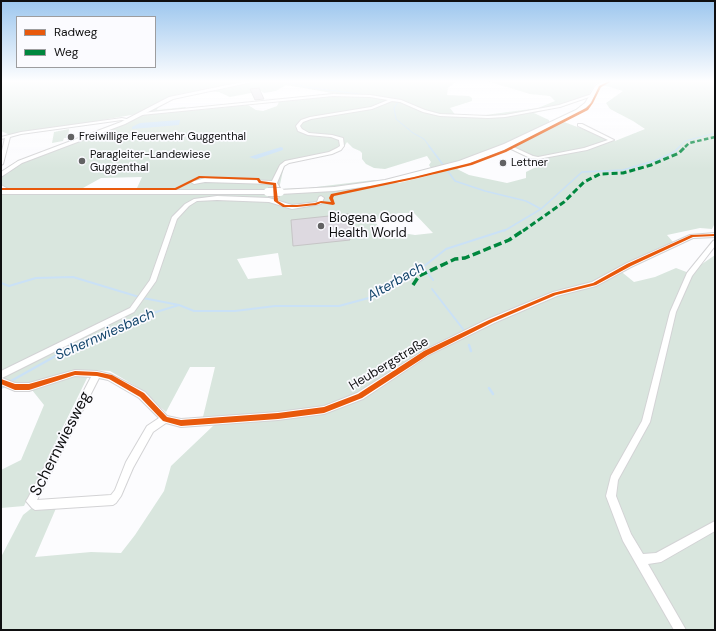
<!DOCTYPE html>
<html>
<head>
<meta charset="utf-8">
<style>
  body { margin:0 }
  #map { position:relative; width:716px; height:631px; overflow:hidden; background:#fcfcfe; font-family:"DM Sans",sans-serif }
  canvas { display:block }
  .frame { position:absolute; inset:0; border:2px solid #0f0f10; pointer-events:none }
  .legend { position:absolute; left:16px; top:16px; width:140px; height:52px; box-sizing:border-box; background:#fbfbff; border:1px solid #9d9d9f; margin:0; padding:5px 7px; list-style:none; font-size:12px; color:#0f0f10 }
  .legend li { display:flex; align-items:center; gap:8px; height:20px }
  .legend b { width:20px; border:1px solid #9d9d9f }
</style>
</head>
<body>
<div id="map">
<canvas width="716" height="631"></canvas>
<div class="frame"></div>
<ul class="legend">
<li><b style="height:5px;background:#e8590c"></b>Radweg</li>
<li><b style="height:5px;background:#00873e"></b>Weg</li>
</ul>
</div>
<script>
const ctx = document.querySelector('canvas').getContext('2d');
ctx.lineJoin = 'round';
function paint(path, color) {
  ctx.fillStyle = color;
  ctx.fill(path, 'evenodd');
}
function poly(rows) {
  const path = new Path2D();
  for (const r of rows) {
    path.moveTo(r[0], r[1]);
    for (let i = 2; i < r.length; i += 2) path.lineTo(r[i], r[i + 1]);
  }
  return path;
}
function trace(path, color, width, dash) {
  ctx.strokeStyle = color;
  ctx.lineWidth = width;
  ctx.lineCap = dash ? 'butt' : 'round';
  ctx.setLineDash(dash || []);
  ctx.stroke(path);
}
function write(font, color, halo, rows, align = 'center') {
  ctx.font = font + ' "DM Sans",sans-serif';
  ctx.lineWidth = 3.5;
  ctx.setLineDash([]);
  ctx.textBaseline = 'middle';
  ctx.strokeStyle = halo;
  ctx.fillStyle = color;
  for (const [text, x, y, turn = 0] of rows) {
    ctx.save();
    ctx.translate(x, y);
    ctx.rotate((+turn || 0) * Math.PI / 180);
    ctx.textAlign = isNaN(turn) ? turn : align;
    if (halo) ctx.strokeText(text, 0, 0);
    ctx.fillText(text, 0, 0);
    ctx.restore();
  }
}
paint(poly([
  [1,81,457,81,448,88,447,95,469,96,472,98,472,101,450,108,457,117,470,117,538,108,555,101,550,96,530,94,487,81,715,81,715,223,712,229,700,228,667,235,673,242,618,269,634,282,655,277,676,268,689,273,715,255,715,630,1,630,1,557,23,515,33,507,57,506,35,557,91,552,121,553,135,535,164,491,171,466,214,425,202,421,215,367,190,367,166,412,137,387,110,371,91,370,24,506,1,508,1,470,21,460,44,405,32,390,30,383,1,385,1,172,18,162,122,122,137,114,73,125,70,127,10,135,1,131],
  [596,83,623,91,606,103,610,109,633,121,645,129,615,141,564,122,549,123,549,120,534,113,568,105,587,97],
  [286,85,343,95,279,102,277,106,263,111,256,110,248,105,188,111,188,109,185,107,157,110,160,101,179,94,200,91,219,92,230,97,261,91,264,93,276,91],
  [347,142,353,148,360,151,362,153,362,159,366,164,374,168,385,169,427,156,431,162,429,165,435,174,399,183,374,180,308,188,279,189,284,166,294,160,328,155,342,150],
  [507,148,542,164,526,172,526,178,507,183,469,175,457,169],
  [142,177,137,188,130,194,99,194,83,188,101,178],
  [399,213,414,213,433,233,415,235,402,233,392,239,386,238,374,220],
  [278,253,282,275,248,279,237,259],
  [69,129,68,138,64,138,63,141,52,143,54,132]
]), '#d9e6de');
paint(poly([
  [180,120,179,125,132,129,132,127,140,123],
  [281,147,283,148,283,150,256,159,249,157]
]), '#cae1f6');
trace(poly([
  [284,81,306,87,396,99],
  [398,102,394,108,396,119,413,133,424,139,430,147],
  [679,147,685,141,715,133]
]), '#cae1f6', 1);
trace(poly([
  [429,146,444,166],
  [447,170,455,181,485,191,526,201,541,209],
  [504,231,541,209,582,172,623,170,657,160,674,152,680,146]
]), '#cae1f6', 1.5);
trace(poly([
  [423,267,433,280],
  [1,283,9,286,36,278,73,277,139,297],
  [432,289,463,329],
  [143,298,179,305,194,311,235,311,275,306,339,306,376,296,392,284,423,267,446,249,505,230],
  [104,335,128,327,153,313,179,305]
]), '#cae1f6', 2);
trace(poly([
  [469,345,471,351],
  [11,381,75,345,107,334],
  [1,388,3,387],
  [489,388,493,394]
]), '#cae1f6', 2.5);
const building = poly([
  [259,88,264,99,255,100,250,89,259,88],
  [348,214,353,231,348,231,350,240,293,246,291,220,348,214]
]);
paint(building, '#ddd9e0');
trace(building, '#c6c5c6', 1);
const minor = poly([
  [333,94,370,95,401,100,425,110,440,114,488,116,505,115,559,105,592,94,595,95,560,107,505,117,488,118,440,116,423,112,400,102,392,101,372,109,311,119,303,122,300,126,302,129,309,133,332,135,343,138,344,146,341,150,332,154,289,163,284,166,277,183,280,188,279,197,276,199,273,197,274,188,272,184,205,182,194,184,191,182,205,178,272,181,280,165,285,161,329,152,337,148,340,146,339,140,331,137,308,135,298,131,296,126,301,120,310,117,371,107,388,100,370,97,333,96,141,115,139,114,141,113,333,94],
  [122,118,131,120,129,121,122,120,21,134,10,137,3,164,1,165,1,155,5,138,1,139,1,137,21,132,122,118],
  [578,124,582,124,614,140,587,150,538,159,530,158,505,146,509,145,533,156,538,157,584,148,608,140,578,126,578,124],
  [217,196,269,198,292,205,317,202,319,197,321,196,324,198,321,204,292,209,269,202,217,200,197,201,189,206,177,219,156,281,134,312,2,378,15,383,29,383,75,370,97,371,110,374,145,392,167,416,181,419,278,412,324,406,357,393,423,351,488,319,553,292,592,282,627,263,690,235,715,233,715,237,693,238,631,267,596,286,557,296,494,323,429,355,363,399,324,414,278,420,181,427,166,423,153,432,133,468,121,496,116,503,113,505,35,510,32,508,26,501,28,498,91,377,75,376,29,391,15,391,1,385,1,371,130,308,150,280,172,217,185,204,194,199,217,196],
  [99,378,108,380,139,398,159,418,147,426,126,462,115,490,111,495,37,500,99,378],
  [715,240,715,246,692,276,676,312,650,422,618,480,616,496,631,534,643,554,656,553,715,521,715,531,661,562,648,564,686,630,674,630,623,541,606,496,611,476,642,421,670,312,687,273,713,241,715,240]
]);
const secondary = poly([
  [247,81,257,81,173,99,125,124,22,163,1,177,1,172,18,161,121,122,169,97,247,81],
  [1,185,10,190,10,194,4,194,1,191,1,185]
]);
const primary = poly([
  [603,81,610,81,600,87,589,105,580,112,510,148,465,165,385,184,334,191,280,194,276,192,280,190,334,187,385,180,459,161,504,144,576,110,585,103,596,85,603,81],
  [1,190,268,190,272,192,268,194,1,194,1,190]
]);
trace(minor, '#d3d3d5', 2);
trace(secondary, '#d3d3d5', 2);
trace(primary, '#d3d3d5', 2);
paint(minor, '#fff');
paint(secondary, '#fff');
paint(primary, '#fff');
const primaryBridge = poly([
  [268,192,280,192]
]);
trace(primaryBridge, '#d3d3d5', 10, []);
trace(primaryBridge, '#fff', 8);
trace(poly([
  [685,147,689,143,715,137]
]), '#00873e', 2.5, [4.5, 2.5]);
trace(poly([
  [523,231,564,202,584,182,600,174,623,173,651,165,679,153,686,146]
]), '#00873e', 3, [6, 3]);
trace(poly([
  [413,285,419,276,455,259,465,258,509,240,524,230]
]), '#00873e', 3.5, [8, 3.5]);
paint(poly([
  [609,81,612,81,601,87,593,103,588,110,506,152,472,165,414,179,334,196,333,198,335,204,333,205,321,203,316,205,297,207,283,207,274,201,273,185,259,183,257,180,200,178,176,190,1,190,1,188,175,188,199,176,258,178,259,178,261,181,276,183,278,201,285,205,297,205,315,203,321,201,331,202,329,198,331,194,414,177,470,163,504,150,586,108,591,103,599,86,609,81],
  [715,234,715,236,693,237,631,266,596,285,556,295,493,322,428,355,362,398,324,413,278,419,181,426,163,421,140,397,109,379,97,376,75,375,29,390,15,390,1,384,1,379,15,384,29,384,75,371,97,372,112,375,144,393,167,417,181,420,278,413,324,407,358,394,424,351,489,320,553,293,593,283,627,264,691,235,715,234]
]), '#e8590c');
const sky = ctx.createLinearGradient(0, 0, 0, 169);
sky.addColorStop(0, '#9cc6ee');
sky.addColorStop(0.48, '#fefeff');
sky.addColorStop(1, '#fefeff00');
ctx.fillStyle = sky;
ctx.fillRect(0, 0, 716, 169);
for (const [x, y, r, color] of [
  [71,137,4,"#626263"],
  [82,161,4,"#626263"],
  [503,163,4,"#626263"],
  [321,226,4,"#626263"]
]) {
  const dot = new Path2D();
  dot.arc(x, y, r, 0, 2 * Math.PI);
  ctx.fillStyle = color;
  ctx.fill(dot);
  trace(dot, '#fbfbff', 1.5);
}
write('11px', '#0f0f10', '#fbfbff', [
  ["Freiwillige Feuerwehr Guggenthal",79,137],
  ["Paragleiter-Landewiese",90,155],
  ["Guggenthal",90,168],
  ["Lettner",511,163]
], 'left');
write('13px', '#0f0f10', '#fbfbff', [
  ["Biogena Good",329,219],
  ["Health World",329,234]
], 'left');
write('13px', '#0f0f10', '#fbfbff', [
  ["Heubergstraße",389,364,-31]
]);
write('italic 14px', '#14466c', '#fbfbff', [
  ["Alterbach",396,282,-30],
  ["Schernwiesbach",105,335,-24]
]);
write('16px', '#0f0f10', '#fbfbff', [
  ["Schernwiesweg",61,444,-63]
]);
</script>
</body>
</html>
